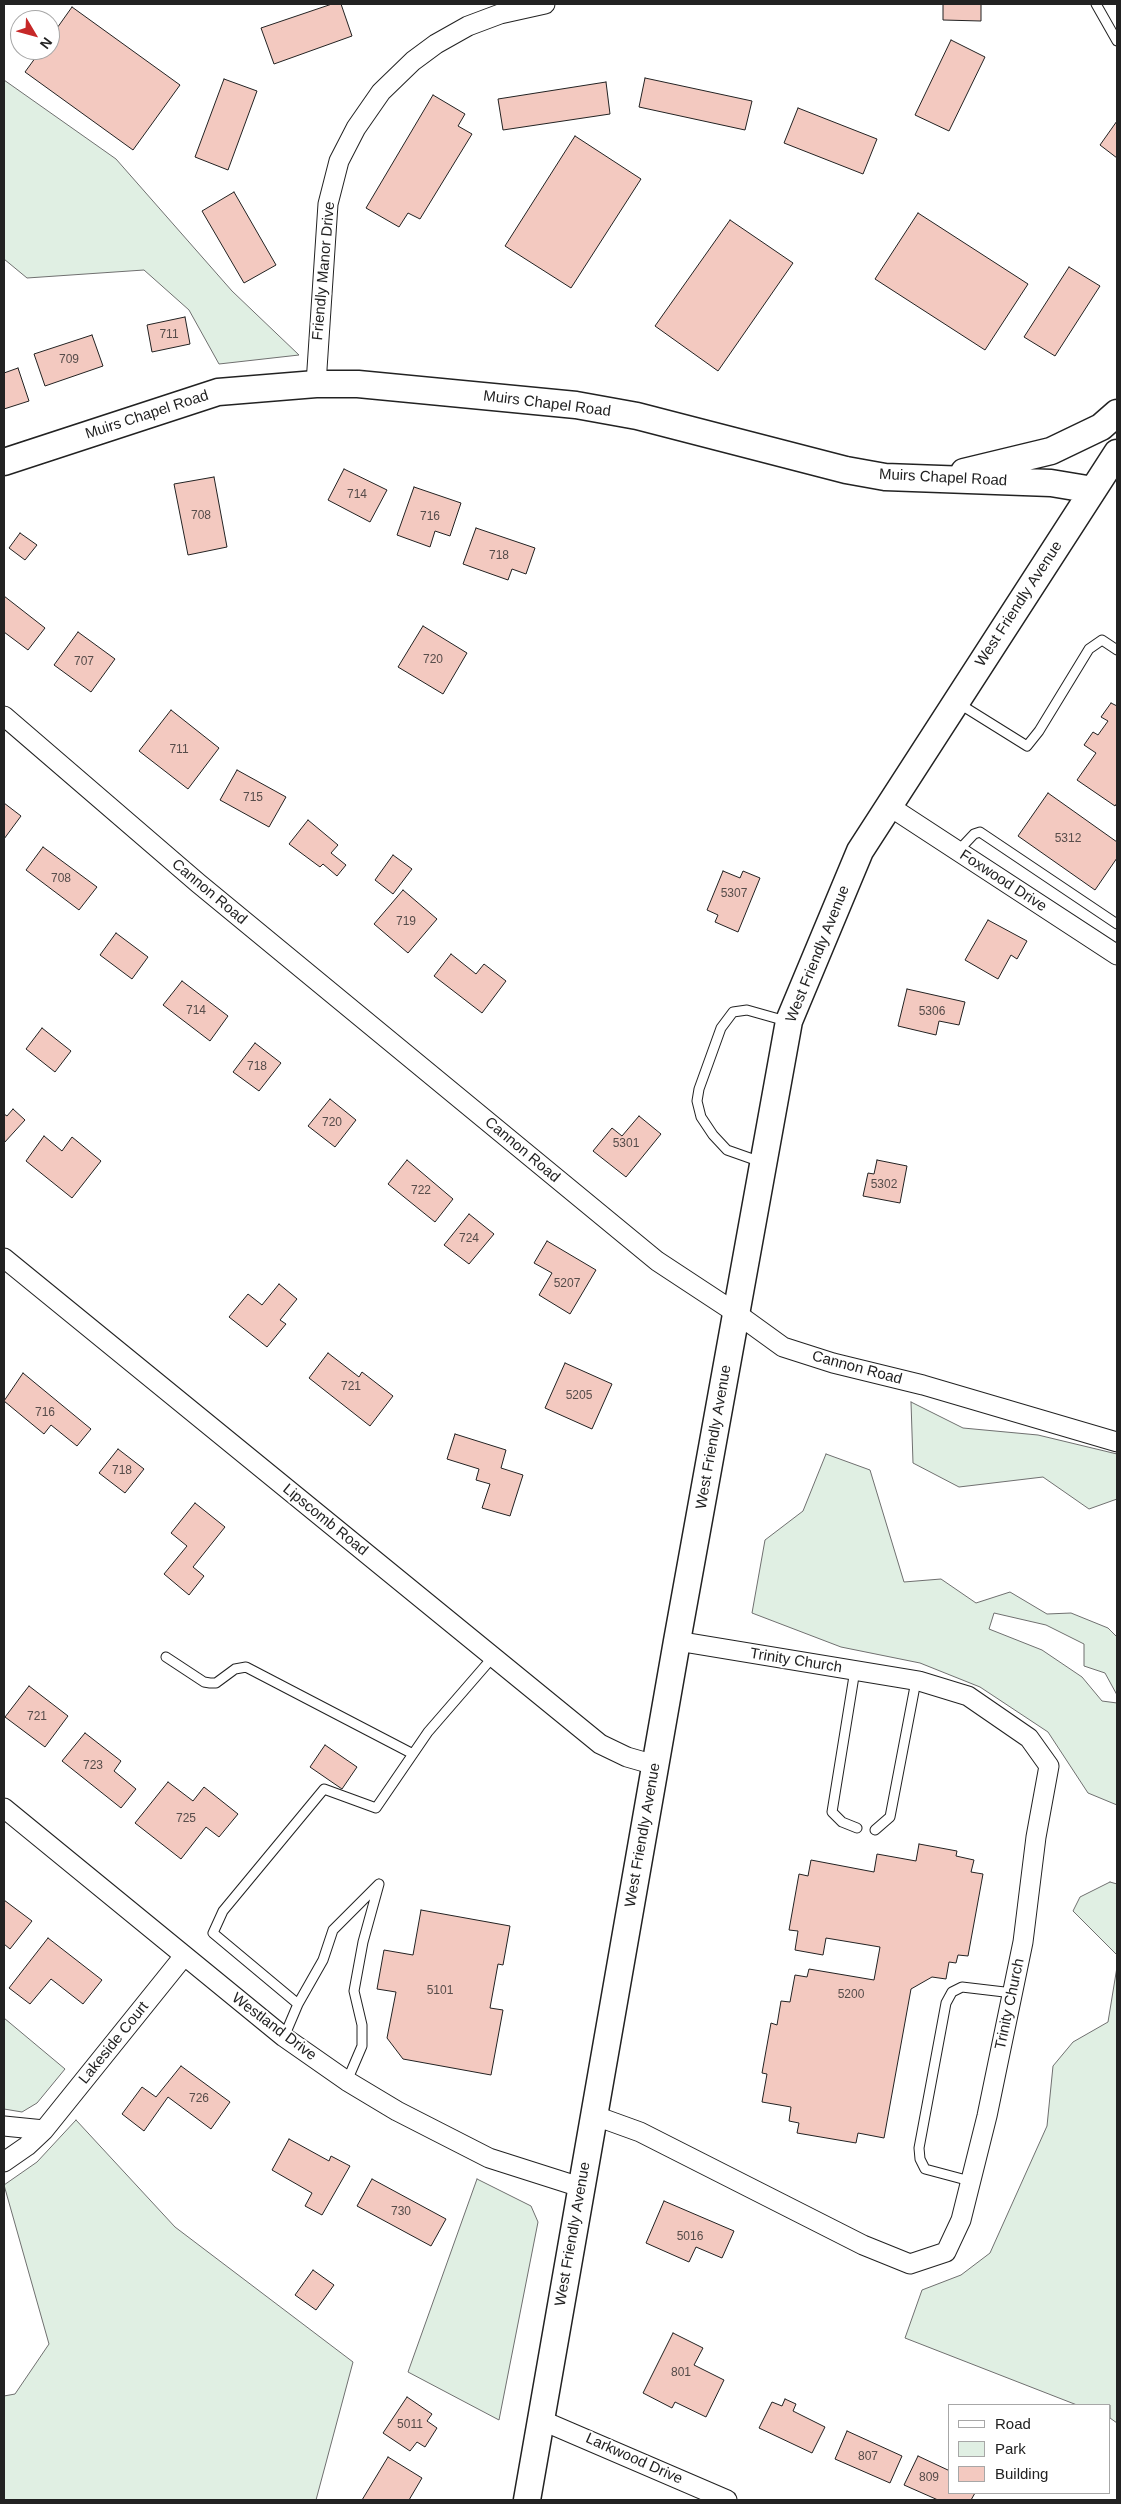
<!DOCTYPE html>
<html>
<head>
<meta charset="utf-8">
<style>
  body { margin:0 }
  #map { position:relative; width:1121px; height:2504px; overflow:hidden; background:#fff; font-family:Arial,sans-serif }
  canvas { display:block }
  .frame { position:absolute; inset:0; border:5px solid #222; pointer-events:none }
  .legend { position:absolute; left:948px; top:2404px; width:162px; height:90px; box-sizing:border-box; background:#fff; border:1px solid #a7a7a7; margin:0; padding:6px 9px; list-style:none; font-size:15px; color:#222 }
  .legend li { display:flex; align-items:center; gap:10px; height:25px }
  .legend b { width:25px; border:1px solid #a7a7a7 }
  .north { position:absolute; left:10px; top:10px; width:50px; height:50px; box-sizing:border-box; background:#fff; border:1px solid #a7a7a7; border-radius:50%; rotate:127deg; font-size:14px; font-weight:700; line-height:20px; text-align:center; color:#222 }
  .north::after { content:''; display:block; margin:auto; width:18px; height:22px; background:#c62828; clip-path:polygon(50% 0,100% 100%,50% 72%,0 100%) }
</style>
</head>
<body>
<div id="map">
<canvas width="1121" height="2504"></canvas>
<div class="frame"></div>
<ul class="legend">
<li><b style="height:6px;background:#fff"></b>Road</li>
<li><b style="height:14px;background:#e0efe3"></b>Park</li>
<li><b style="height:14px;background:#f3c9c0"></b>Building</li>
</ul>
<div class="north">N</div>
</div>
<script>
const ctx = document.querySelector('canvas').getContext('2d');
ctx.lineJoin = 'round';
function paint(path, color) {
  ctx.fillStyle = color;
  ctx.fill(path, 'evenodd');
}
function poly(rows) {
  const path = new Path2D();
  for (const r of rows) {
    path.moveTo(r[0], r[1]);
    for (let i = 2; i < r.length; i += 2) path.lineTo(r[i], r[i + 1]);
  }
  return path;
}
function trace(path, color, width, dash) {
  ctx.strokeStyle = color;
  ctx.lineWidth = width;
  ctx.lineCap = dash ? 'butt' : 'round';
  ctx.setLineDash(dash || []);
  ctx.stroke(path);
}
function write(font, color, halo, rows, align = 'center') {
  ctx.font = font + ' Arial,sans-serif';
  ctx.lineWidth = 4;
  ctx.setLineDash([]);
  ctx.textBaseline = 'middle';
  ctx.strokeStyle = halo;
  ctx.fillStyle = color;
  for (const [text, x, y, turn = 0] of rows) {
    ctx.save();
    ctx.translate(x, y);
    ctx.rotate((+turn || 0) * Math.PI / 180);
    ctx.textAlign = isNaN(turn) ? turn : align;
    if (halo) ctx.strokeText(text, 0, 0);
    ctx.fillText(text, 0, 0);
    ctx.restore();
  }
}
const green = poly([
  [4,80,116,159,232,291,299,355,219,364,189,310,144,270,27,278,4,259,4,80],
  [911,1402,963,1428,1038,1435,1117,1454,1117,1499,1089,1509,1043,1477,959,1487,913,1463,911,1402],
  [826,1454,870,1470,904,1582,941,1579,976,1603,1010,1592,1047,1614,1071,1613,1108,1628,1117,1637,1117,1695,1105,1673,1084,1666,1084,1644,1046,1625,994,1613,989,1629,1042,1650,1082,1677,1102,1701,1117,1703,1117,1805,1088,1793,1048,1732,980,1687,920,1663,841,1647,752,1613,765,1540,803,1511,826,1454],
  [1110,1882,1117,1884,1117,1955,1073,1911,1080,1897,1110,1882],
  [1117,1967,1117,2423,1110,2418,1110,2405,1077,2405,905,2338,922,2290,961,2275,990,2253,1047,2126,1053,2066,1073,2042,1108,2022,1117,1967],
  [4,2018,65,2069,37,2103,22,2112,4,2109,4,2018],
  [76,2120,175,2227,353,2362,316,2500,4,2500,4,2396,15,2394,49,2344,4,2185,37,2162,76,2120],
  [477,2179,531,2206,538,2222,499,2420,408,2372,477,2179]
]);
paint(green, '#e0efe3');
trace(green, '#6f6f6f', 1);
const building = poly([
  [332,4,341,4,352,36,274,64,261,28,332,4],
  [943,4,981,4,981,21,943,20,943,4],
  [72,7,180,85,133,150,25,72,41,50,50,50,50,38,72,7],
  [951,40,985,57,949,131,915,115,951,40],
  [645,78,752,101,745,130,639,107,645,78],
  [224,79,257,91,228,170,195,157,224,79],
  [606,82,610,114,503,130,498,99,606,82],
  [433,95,465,114,458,126,472,134,420,219,408,213,399,227,366,208,433,95],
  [798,108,877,139,863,174,784,143,798,108],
  [1117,121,1117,158,1100,145,1117,121],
  [575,136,641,179,571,288,505,246,575,136],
  [234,192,276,265,244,283,202,211,234,192],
  [918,213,1028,284,985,350,875,279,918,213],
  [730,220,793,263,718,371,655,326,730,220],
  [1069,267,1100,286,1055,356,1024,337,1069,267],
  [185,317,190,344,152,352,147,325,185,317],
  [92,335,103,366,45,386,34,354,92,335],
  [18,368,29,401,4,409,4,373,18,368],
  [344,469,387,490,370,522,328,500,344,469],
  [214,477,227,547,188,555,174,484,214,477],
  [414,487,461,503,450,536,435,531,430,547,397,535,414,487],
  [476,528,535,548,526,574,512,569,508,580,463,564,476,528],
  [20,533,37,545,25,560,9,548,20,533],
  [4,596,45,628,28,650,4,632,4,596],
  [423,626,467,653,443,694,398,667,423,626],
  [78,632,115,659,91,692,54,665,78,632],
  [1111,703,1117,706,1117,803,1115,806,1077,780,1096,753,1084,745,1093,732,1098,735,1108,721,1101,717,1111,703],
  [171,710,219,748,188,789,139,751,171,710],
  [237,770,286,797,269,827,220,800,237,770],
  [1048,793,1117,842,1117,858,1095,890,1018,836,1048,793],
  [4,803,21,816,4,839,4,803],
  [308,820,338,845,331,853,346,865,337,876,323,864,320,867,289,844,308,820],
  [43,847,97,887,79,910,26,870,43,847],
  [393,855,412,869,393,894,375,880,393,855],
  [723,871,740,878,743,871,760,878,738,932,715,922,718,915,707,910,723,871],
  [403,890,437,919,408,953,374,924,403,890],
  [988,920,1027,941,1017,959,1011,955,998,979,965,960,988,920],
  [116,933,148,957,132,979,100,955,116,933],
  [451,954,476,974,484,964,506,981,482,1013,434,976,451,954],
  [182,981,228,1016,210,1041,163,1005,182,981],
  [907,989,965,1002,959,1025,939,1021,936,1035,898,1026,907,989],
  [42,1028,71,1051,55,1072,26,1049,42,1028],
  [255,1043,281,1063,259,1091,233,1072,255,1043],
  [330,1099,356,1120,335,1147,308,1126,330,1099],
  [13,1109,25,1120,4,1143,4,1114,7,1116,13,1109],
  [639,1116,661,1134,626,1177,593,1151,612,1128,622,1136,639,1116],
  [44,1136,62,1151,72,1137,101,1161,72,1198,26,1161,44,1136],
  [407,1160,453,1199,435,1222,388,1184,407,1160],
  [877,1160,907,1166,900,1203,863,1196,868,1173,874,1174,877,1160],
  [469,1214,494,1234,469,1264,444,1245,469,1214],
  [547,1241,596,1270,570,1314,539,1295,552,1273,534,1263,547,1241],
  [279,1284,297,1299,280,1320,286,1324,267,1347,229,1317,248,1294,262,1305,279,1284],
  [328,1353,359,1377,362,1372,393,1396,370,1426,309,1378,328,1353],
  [565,1363,612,1384,592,1429,545,1408,565,1363],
  [23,1373,91,1429,77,1446,51,1425,44,1434,4,1401,23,1373],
  [455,1434,506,1450,501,1468,523,1475,510,1516,482,1508,490,1484,476,1480,479,1469,447,1459,455,1434],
  [118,1449,144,1469,125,1493,99,1473,118,1449],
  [195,1503,225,1527,193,1567,204,1576,189,1595,164,1574,187,1546,171,1533,195,1503],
  [29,1686,68,1716,45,1747,5,1717,29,1686],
  [85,1733,121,1761,114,1771,136,1789,121,1808,62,1761,85,1733],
  [325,1745,357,1767,342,1789,310,1767,325,1745],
  [168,1782,193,1801,204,1787,238,1814,219,1837,206,1827,181,1859,135,1823,168,1782],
  [919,1844,957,1851,956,1856,974,1860,971,1872,983,1874,968,1956,958,1955,956,1963,949,1962,946,1979,932,1977,911,1989,884,2138,858,2133,856,2143,797,2133,799,2123,789,2121,791,2107,762,2102,767,2074,762,2073,771,2023,777,2025,781,2001,790,2002,795,1975,807,1977,809,1969,874,1980,880,1947,826,1938,823,1955,795,1950,798,1931,789,1930,799,1874,808,1876,811,1860,874,1872,877,1854,916,1861,919,1844],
  [4,1900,32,1921,10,1949,4,1944,4,1900],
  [421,1910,510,1926,503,1965,498,1964,490,2008,503,2010,491,2075,403,2059,387,2038,396,1992,377,1989,384,1950,413,1955,421,1910],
  [48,1938,102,1980,83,2004,51,1979,30,2004,9,1988,48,1938],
  [181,2066,230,2102,211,2129,168,2097,144,2131,122,2114,142,2087,156,2097,181,2066],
  [289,2139,329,2161,331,2156,350,2166,322,2215,305,2206,312,2193,272,2170,289,2139],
  [372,2179,446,2219,431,2246,357,2206,372,2179],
  [664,2201,734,2231,722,2258,696,2247,689,2262,646,2243,664,2201],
  [313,2270,334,2285,316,2310,295,2295,313,2270],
  [673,2333,703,2348,694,2365,724,2380,706,2417,675,2402,672,2408,643,2393,673,2333],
  [407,2397,432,2414,427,2421,437,2428,425,2447,417,2442,410,2451,383,2433,407,2397],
  [785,2399,796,2404,793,2411,825,2427,812,2453,759,2428,772,2402,782,2406,785,2399],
  [847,2431,902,2456,890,2483,835,2459,847,2431],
  [918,2456,950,2471,950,2493,975,2493,971,2500,938,2500,904,2485,918,2456],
  [388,2457,422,2478,409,2500,362,2500,388,2457]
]);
paint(building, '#f3c9c0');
trace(building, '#222', 1);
const lane = poly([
  [1096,4,1117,41],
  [958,703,1027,746,1039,731,1089,649,1102,640,1117,650],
  [958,851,974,834,980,832,1117,924],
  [761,1162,727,1150,713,1135,701,1117,697,1101,699,1089,721,1028,733,1012,747,1010,786,1021],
  [166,1657,204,1682,210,1683,216,1683,235,1669,246,1667,413,1754],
  [855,1670,832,1812,842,1822,857,1828],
  [875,1830,890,1817,916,1681],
  [298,2004,323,1960,333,1930,379,1884],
  [284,2037,298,2004,213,1933,223,1911,324,1789,376,1808,428,1732,493,1657],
  [347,2081,362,2046,362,2025,354,1991,363,1942,379,1884],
  [970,2181,925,2169,920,2159,919,2148,946,2003,952,1992,962,1987,1013,1993]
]);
const street = poly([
  [316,384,328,204,339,161,356,128,381,92,413,61,436,44,468,26,500,14,545,4],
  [4,716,198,883,657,1261,736,1313,783,1347,833,1363,923,1385,1117,1442],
  [889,806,1117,955],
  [4,1258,600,1744,627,1757,655,1765],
  [4,1808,284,2037,347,2081,397,2111,489,2158,580,2187],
  [593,2115,640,2132,863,2245,910,2264,946,2252,961,2220,987,2116,1023,1942,1036,1837,1049,1766,1029,1738,968,1696,919,1681,677,1641],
  [4,2126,44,2130],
  [4,2162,27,2146,44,2130,184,1956],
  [541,2420,727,2500]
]);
const secondary = poly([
  [4,462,218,392,316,384,358,384,576,405,637,416,846,470,885,477,1051,483,1093,490],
  [964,472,1051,451,1101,427,1117,413],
  [527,2500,677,1641,789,1021,860,851,1117,453]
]);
trace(lane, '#222', 11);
trace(street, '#222', 21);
trace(secondary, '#222', 29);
trace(lane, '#fff', 9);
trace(street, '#fff', 19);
trace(secondary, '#fff', 26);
write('12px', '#564c4a', null, [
  ["711",169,335],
  ["709",69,360],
  ["714",357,495],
  ["708",201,516],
  ["716",430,517],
  ["718",499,556],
  ["720",433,660],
  ["707",84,662],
  ["711",179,750],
  ["715",253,798],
  ["5312",1068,839],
  ["708",61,879],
  ["5307",734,894],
  ["719",406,922],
  ["714",196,1011],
  ["5306",932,1012],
  ["718",257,1067],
  ["720",332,1123],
  ["5301",626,1144],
  ["5302",884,1185],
  ["722",421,1191],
  ["724",469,1239],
  ["5207",567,1284],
  ["721",351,1387],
  ["5205",579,1396],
  ["716",45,1413],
  ["718",122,1471],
  ["721",37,1717],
  ["723",93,1766],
  ["725",186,1819],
  ["5101",440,1991],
  ["5200",851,1995],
  ["726",199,2099],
  ["730",401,2212],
  ["5016",690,2237],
  ["801",681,2373],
  ["5011",410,2425],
  ["807",868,2457],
  ["809",929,2478]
]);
write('15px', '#222', '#fff', [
  ["Friendly Manor Drive",324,271,-85],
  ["Muirs Chapel Road",547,404,7],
  ["Muirs Chapel Road",147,415,-18],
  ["Muirs Chapel Road",943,478,3],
  ["West Friendly Avenue",1019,604,-57],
  ["Foxwood Drive",1003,881,33],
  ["Cannon Road",209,892,40],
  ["West Friendly Avenue",818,954,-68],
  ["Cannon Road",522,1150,40],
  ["Cannon Road",857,1368,15],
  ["West Friendly Avenue",714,1437,-80],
  ["Lipscomb Road",325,1520,39],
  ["Trinity Church",796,1661,9],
  ["West Friendly Avenue",643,1835,-80],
  ["Trinity Church",1010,2004,-78],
  ["Westland Drive",274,2027,37],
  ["Lakeside Court",114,2043,-51],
  ["West Friendly Avenue",573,2234,-80],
  ["Larkwood Drive",634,2459,24]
]);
</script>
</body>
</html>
